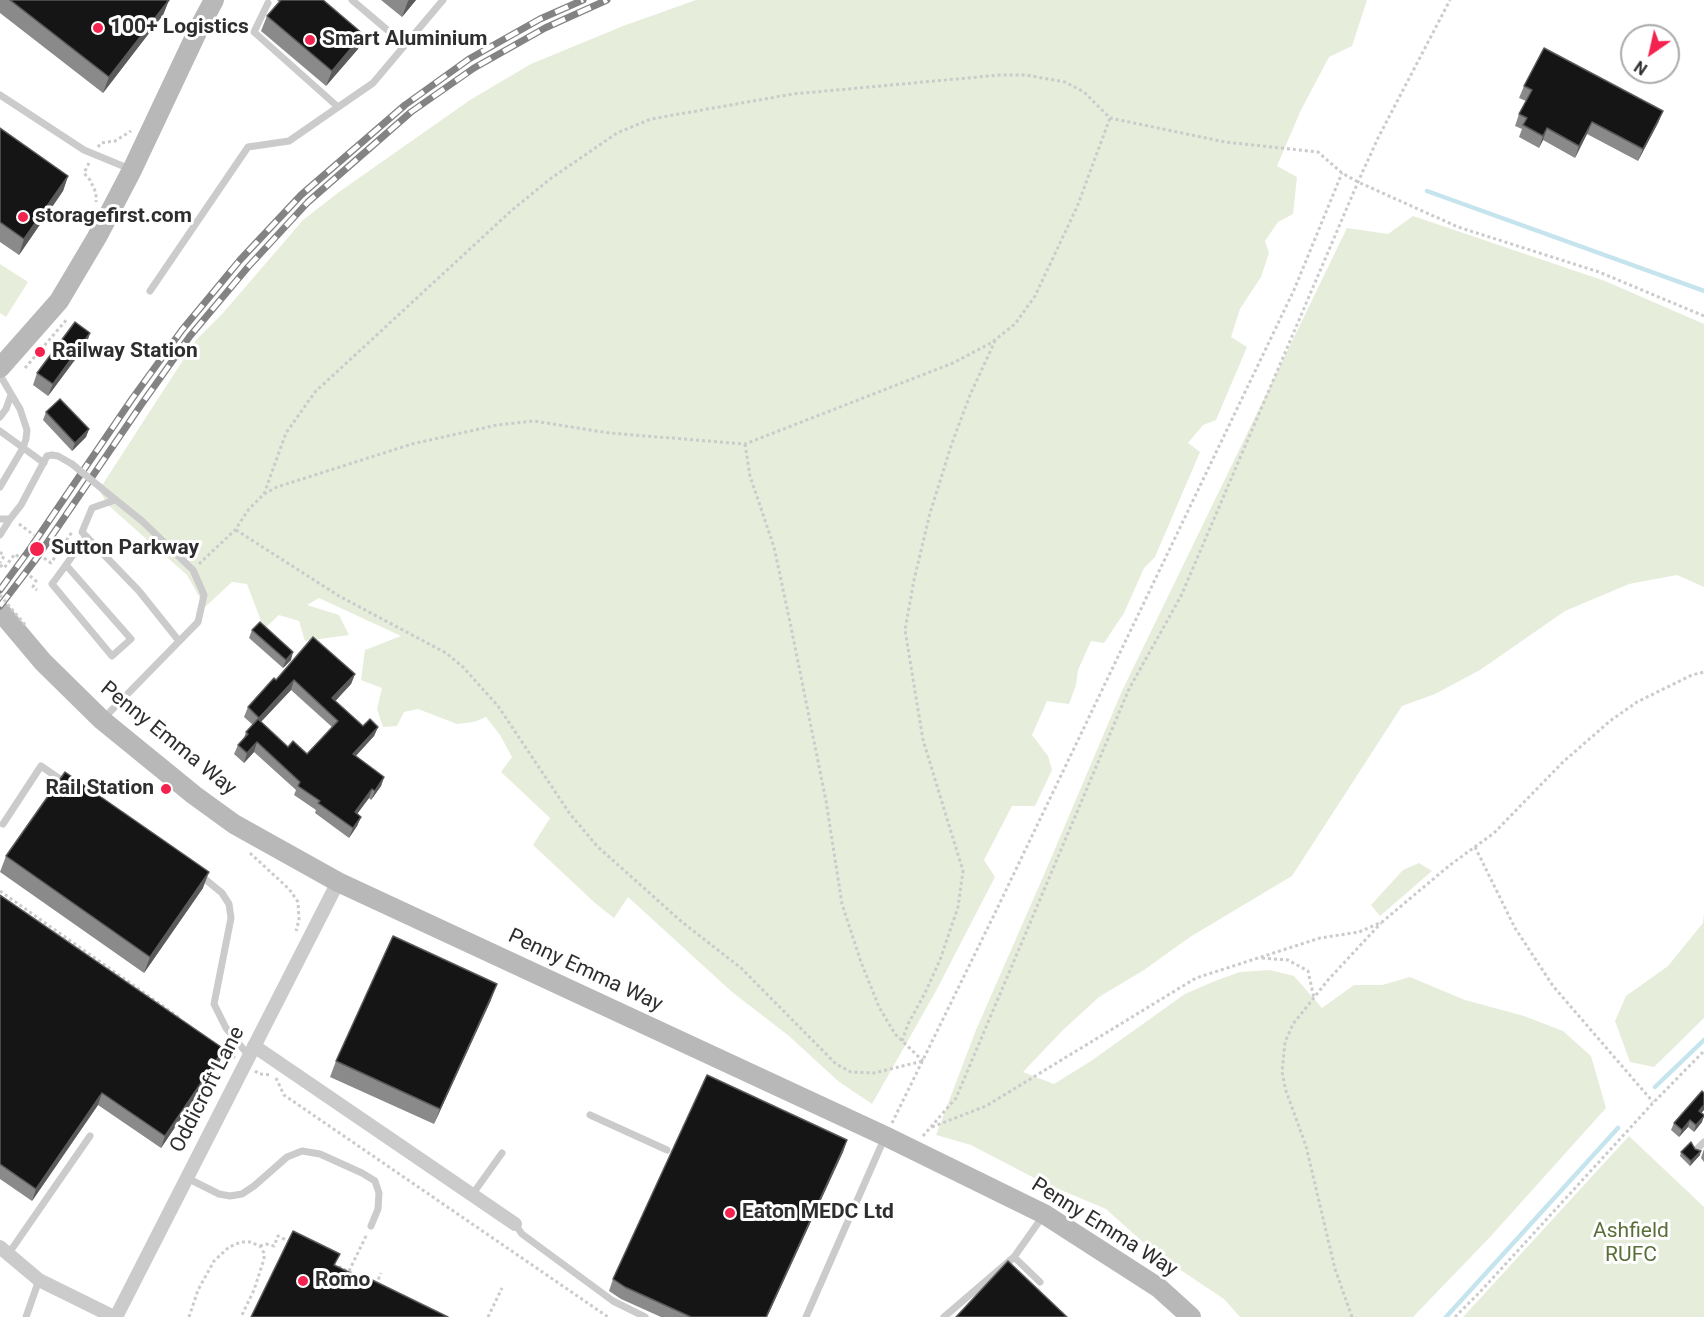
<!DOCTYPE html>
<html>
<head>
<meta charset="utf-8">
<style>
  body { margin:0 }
  #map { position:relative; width:1704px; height:1317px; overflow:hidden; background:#fff; font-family:Roboto,sans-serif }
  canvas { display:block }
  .north { position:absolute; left:1620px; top:24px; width:60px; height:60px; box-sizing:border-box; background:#fff; border:2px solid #ababab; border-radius:50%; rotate:214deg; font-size:16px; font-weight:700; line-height:24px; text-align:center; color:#2e2e2e }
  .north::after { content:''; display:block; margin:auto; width:21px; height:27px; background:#f4224e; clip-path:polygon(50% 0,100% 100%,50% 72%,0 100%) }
</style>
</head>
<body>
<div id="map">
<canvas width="1704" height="1317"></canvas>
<div class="north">N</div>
</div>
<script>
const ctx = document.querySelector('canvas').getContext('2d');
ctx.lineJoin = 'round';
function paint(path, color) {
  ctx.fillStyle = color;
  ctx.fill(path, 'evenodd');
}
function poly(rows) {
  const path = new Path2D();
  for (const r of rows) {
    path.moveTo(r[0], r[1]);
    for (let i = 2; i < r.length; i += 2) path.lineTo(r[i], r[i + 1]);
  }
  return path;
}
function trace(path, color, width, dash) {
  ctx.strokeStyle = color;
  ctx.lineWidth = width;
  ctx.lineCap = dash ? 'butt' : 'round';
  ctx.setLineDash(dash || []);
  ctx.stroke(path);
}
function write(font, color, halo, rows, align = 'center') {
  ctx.font = font + ' Roboto,sans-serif';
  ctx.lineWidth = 6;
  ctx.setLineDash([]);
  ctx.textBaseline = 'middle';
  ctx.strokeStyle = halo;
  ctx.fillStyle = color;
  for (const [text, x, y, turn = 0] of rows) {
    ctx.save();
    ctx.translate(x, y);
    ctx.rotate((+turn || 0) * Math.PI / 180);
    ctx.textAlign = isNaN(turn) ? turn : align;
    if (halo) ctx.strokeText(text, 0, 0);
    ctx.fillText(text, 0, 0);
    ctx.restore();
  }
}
paint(poly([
  [696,0,1367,0,1352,46,1329,57,1301,110,1277,166,1297,177,1293,214,1278,222,1265,241,1269,253,1261,277,1240,309,1231,337,1247,347,1216,420,1203,425,1188,443,1200,452,1155,557,1144,568,1124,613,1104,643,1091,641,1078,670,1076,685,1069,704,1047,701,1032,735,1048,756,1052,770,1035,806,1012,806,984,860,995,877,936,991,872,1104,838,1081,789,1036,732,992,628,897,614,918,595,903,533,845,550,818,501,772,512,757,500,735,486,717,474,722,457,724,418,709,404,712,397,726,383,727,377,709,382,688,361,680,365,650,401,636,319,598,307,605,339,615,349,635,305,641,299,621,279,615,264,629,247,584,232,582,205,607,187,575,108,505,99,490,196,340,223,313,303,220,339,192,470,100,531,64,623,26],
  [1413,216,1605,281,1704,324,1704,587,1677,575,1629,584,1565,611,1480,670,1435,694,1402,706,1292,876,1190,937,1144,970,1099,997,1062,1031,1023,1072,1054,1084,1091,1061,1185,994,1215,981,1240,972,1270,970,1294,976,1322,1008,1354,985,1382,985,1410,977,1465,1000,1524,1016,1563,1031,1591,1056,1606,1108,1491,1236,1413,1317,1240,1317,1224,1299,1155,1253,1106,1209,1042,1182,971,1145,936,1135,976,1030,1043,877,1122,691,1347,228,1388,234],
  [0,264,28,282,6,317,0,313],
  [1419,863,1432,871,1380,916,1371,905,1403,870],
  [1704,913,1704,1018,1654,1067,1630,1062,1615,1021,1626,996,1668,966,1703,923],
  [1629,1136,1704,1207,1704,1317,1463,1317]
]), '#e7eddb');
trace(poly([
  [1427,191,1704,291],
  [1655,1087,1704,1040],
  [1446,1317,1618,1128]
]), '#c5e4ee', 4.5);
trace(poly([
  [98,147,101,143,115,141,131,131],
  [89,163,84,173,90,180,96,193,96,202],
  [25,368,68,318],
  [745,444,750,476,774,547,791,627,826,801,842,904,861,962,879,1007,895,1034,923,1061],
  [264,494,286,433,315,392,511,211,550,179,617,133,651,119,793,94,1000,75,1026,75,1065,82,1084,92,1110,118,1225,142,1318,152,1342,173,1358,182,1458,227,1599,272,1704,316],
  [19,524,34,535],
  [236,530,339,596,446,653,463,667,498,706,570,814,597,846,682,922,741,968,836,1064,851,1072,874,1073,923,1061],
  [0,552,4,556,0,563],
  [44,558,51,563,72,532],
  [199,564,235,530,249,509,264,494,277,487,412,444,497,425,534,421,609,433,745,444,953,363,991,343,1015,324,1035,296,1077,207,1110,118],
  [0,565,4,568,15,554,19,557],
  [30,576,36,581,33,587,37,590],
  [1475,847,1515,928,1553,986,1653,1102],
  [250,853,289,889,298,902,299,920,296,931],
  [0,891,181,1019],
  [1262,958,1288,960,1308,971,1314,998],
  [902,1041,908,1024,925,993,940,960,958,907,963,871,923,740,905,630,914,580,930,513,952,443,970,395,995,341],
  [223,1049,235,1058],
  [255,1071,259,1074,271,1075],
  [276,1078,284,1095,608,1317],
  [892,1123,995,913,1294,290,1342,173],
  [932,1127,986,1106,1196,978,1320,938,1359,932,1382,922,1450,865,1494,833,1563,762,1610,721,1637,702,1692,675,1704,672],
  [923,1136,956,1098,1129,689,1181,596,1358,182,1378,138,1450,0],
  [260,1246,266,1244,274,1246,278,1236,290,1242],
  [333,1264,362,1278],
  [349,1271,367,1234],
  [376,1285,381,1273],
  [189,1317,198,1290,214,1261,229,1247,241,1242,250,1242,260,1246,264,1253,264,1259,254,1290,241,1317],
  [488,1317,502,1288],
  [1352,1317,1335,1269,1306,1146,1286,1091,1282,1072,1285,1042,1293,1024,1328,980,1381,923],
  [1455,1317,1480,1292,1652,1104,1704,1051]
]), '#cbcbcb', 3, [3, 3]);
trace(poly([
  [352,0,405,45],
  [268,3,254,32,338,107],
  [0,95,84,150,130,169],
  [150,291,248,147,289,141,373,83,443,0],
  [0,375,20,409,27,430,26,439,23,448,0,487],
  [0,417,6,409,11,395],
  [0,431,44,463],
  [115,500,92,508,82,532,139,591,179,641],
  [0,519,10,519,21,505,47,456,52,455,58,456,72,464],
  [0,535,10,519],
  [66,565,131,639,112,656,52,584,66,565,86,536],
  [104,718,198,622,204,595,193,570,142,521,106,492],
  [3,824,41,766,67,784],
  [200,875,222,893,229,904,231,918,214,1004,226,1028,249,1056],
  [590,1115,667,1150],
  [1697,1149,1704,1142],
  [187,1178,219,1194,230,1196,242,1194,254,1186,287,1157,302,1151,320,1154,362,1173,375,1181,379,1193,378,1209,371,1226],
  [472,1195,502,1153],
  [515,1224,522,1234,613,1301,645,1317],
  [9,1253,90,1136],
  [1014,1257,1040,1282],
  [26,1317,39,1280],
  [806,1317,884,1139],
  [944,1317,1014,1257,1043,1216]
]), '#cbcbcb', 7);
trace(poly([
  [254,1046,515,1224],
  [0,1247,39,1280,114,1317],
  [116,1317,338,882]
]), '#cbcbcb', 14);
trace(poly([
  [0,368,59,301,97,237,132,170,199,28,214,0],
  [0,611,43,662,102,720,194,795,234,824,338,882,885,1136,1044,1214,1159,1288,1191,1317]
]), '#b8b8b8', 20);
const rail = poly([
  [0,590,27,553,132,399,182,330,240,260,301,195,405,105,469,59,540,19,583,0],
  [0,606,36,559,141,405,190,336,248,267,308,202,411,112,474,68,545,28,607,0]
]);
trace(rail, '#838383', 7);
trace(rail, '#fff', 4.5, [14]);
trace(poly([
  [0,595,26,626]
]), '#cbcbcb', 3, [3, 3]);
trace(poly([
  [72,464,106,492]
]), '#cbcbcb', 7);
paint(poly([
  [0,0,169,0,163,15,103,93,0,13],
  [277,0,323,0,358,49,326,86,261,31,267,16,279,2],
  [381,0,416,0,402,17],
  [1524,86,1663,111,1658,123,1638,161,1587,134,1575,158,1543,140,1539,148,1519,137,1522,129,1515,126,1519,114,1526,101,1519,98],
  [0,128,68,176,63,191,19,255,0,242],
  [90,333,86,345,48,396,33,385,37,373],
  [46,412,89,429,86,437,72,451,43,420],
  [252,630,291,660,283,668,249,638],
  [355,674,351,684,335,701,363,726,378,727,374,736,356,756,384,777,381,786,371,800,369,798,357,814,361,817,357,826,349,838,315,813,316,810,294,795,296,790,254,752,244,763,234,754,238,745,244,738,246,732,253,725,244,717,248,707,276,680],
  [291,690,332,727,307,754,288,747,261,722],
  [6,856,203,888,144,973,0,872],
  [0,895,224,1049,220,1061,161,1148,98,1105,32,1201,0,1179],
  [491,1000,434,1124,330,1077,336,1061],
  [1704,1110,1701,1113,1702,1122,1694,1132,1688,1127,1679,1137,1671,1130,1674,1123],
  [847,1140,843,1152,767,1317,661,1317,621,1299,609,1291,613,1279],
  [1695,1149,1700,1155,1690,1166,1680,1156,1681,1152],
  [1704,1149,1704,1162,1701,1158]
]), '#8a8a8a');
paint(poly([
  [169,0,163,15,103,93,109,77],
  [409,0,416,0,402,17,408,1],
  [363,34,358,49,326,86,332,71],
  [1663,111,1658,123,1638,161,1643,149],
  [1592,122,1587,134,1575,158,1579,146],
  [1547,128,1543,140,1539,148,1543,136],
  [68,176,63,191,19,255,24,239],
  [90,333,86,345,48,396,53,384],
  [89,429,86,437,72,451,75,443],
  [293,652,291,660,283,668,286,660],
  [355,674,351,684,329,708,332,698],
  [294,680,291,690,256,727,259,718],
  [378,727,374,736,349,763,353,754],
  [257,742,254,752,244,763,247,753],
  [384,777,381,786,371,800,375,791],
  [372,789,369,798,351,822,355,812],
  [361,817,357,826,349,838,353,828],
  [209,872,203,888,144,973,150,957],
  [497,984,491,1000,434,1124,440,1109],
  [224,1049,220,1061,161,1148,165,1136],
  [102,1093,98,1105,32,1201,36,1189],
  [1704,1105,1704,1110,1697,1118,1699,1111],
  [1704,1116,1702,1122,1694,1132,1696,1125],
  [1690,1120,1688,1127,1679,1137,1682,1130],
  [847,1140,843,1152,767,1317,766,1317],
  [1701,1151,1700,1155,1690,1166,1691,1161]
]), '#5b5b5b');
const building = poly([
  [10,0,169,0,109,77,10,0],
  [281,0,323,0,363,34,332,71,267,16,281,0],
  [1544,48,1663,111,1643,149,1592,122,1579,146,1547,128,1543,136,1523,125,1527,118,1519,114,1532,90,1524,86,1544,48],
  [0,128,68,176,24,239,0,222,0,128],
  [75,322,90,333,53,384,37,373,75,322],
  [60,399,89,429,75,443,46,412,60,399],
  [260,622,293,652,286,660,252,630,260,622],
  [313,637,355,674,332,698,363,726,370,719,378,727,353,754,384,777,375,791,372,789,355,812,361,817,353,828,318,803,320,801,298,786,300,782,257,742,247,753,238,745,248,734,246,732,258,719,288,747,293,741,307,754,338,721,294,680,259,718,248,707,274,678,276,680,313,637],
  [65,772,209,872,150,957,6,856,65,772],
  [0,895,224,1049,165,1136,102,1093,36,1189,0,1164,0,895],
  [393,936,497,984,440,1109,336,1061,393,936],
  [707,1075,847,1140,766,1317,691,1317,625,1287,613,1279,707,1075],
  [1702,1091,1704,1093,1704,1105,1699,1111,1704,1115,1704,1116,1696,1125,1690,1120,1682,1130,1674,1123,1702,1091],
  [1691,1142,1695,1149,1701,1151,1691,1161,1681,1152,1691,1142],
  [293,1231,340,1254,334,1265,361,1278,362,1275,448,1317,251,1317,293,1231],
  [1008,1261,1067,1317,956,1317,1008,1261]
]);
paint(building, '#151515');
trace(building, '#5b5b5b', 1.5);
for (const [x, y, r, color] of [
  [98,28,6,"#f4224e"],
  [310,40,6,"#f4224e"],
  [23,217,6,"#f4224e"],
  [40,352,6,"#f4224e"],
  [37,549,8,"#f4224e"],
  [166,789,6,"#f4224e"],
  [730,1213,6,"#f4224e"],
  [303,1281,6,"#f4224e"]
]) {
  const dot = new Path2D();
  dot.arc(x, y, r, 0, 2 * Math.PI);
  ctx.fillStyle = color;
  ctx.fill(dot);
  trace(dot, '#fff', 2);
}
write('bold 21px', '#2e2e2e', '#fff', [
  ["100+ Logistics",110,28],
  ["Smart Aluminium",322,40],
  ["storagefirst.com",35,217],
  ["Railway Station",52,352],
  ["Sutton Parkway",51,549],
  ["Rail Station",154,789,"right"],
  ["Eaton MEDC Ltd",742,1213],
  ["Romo",315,1281]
], 'left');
write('21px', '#2e2e2e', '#fff', [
  ["Penny Emma Way",168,739,39],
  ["Penny Emma Way",585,971,25],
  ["Oddicroft Lane",208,1090,-63],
  ["Penny Emma Way",1104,1228,32]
]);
write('21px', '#596e38', '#fff', [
  ["Ashfield",1631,1232],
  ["RUFC",1631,1256]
]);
</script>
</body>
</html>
